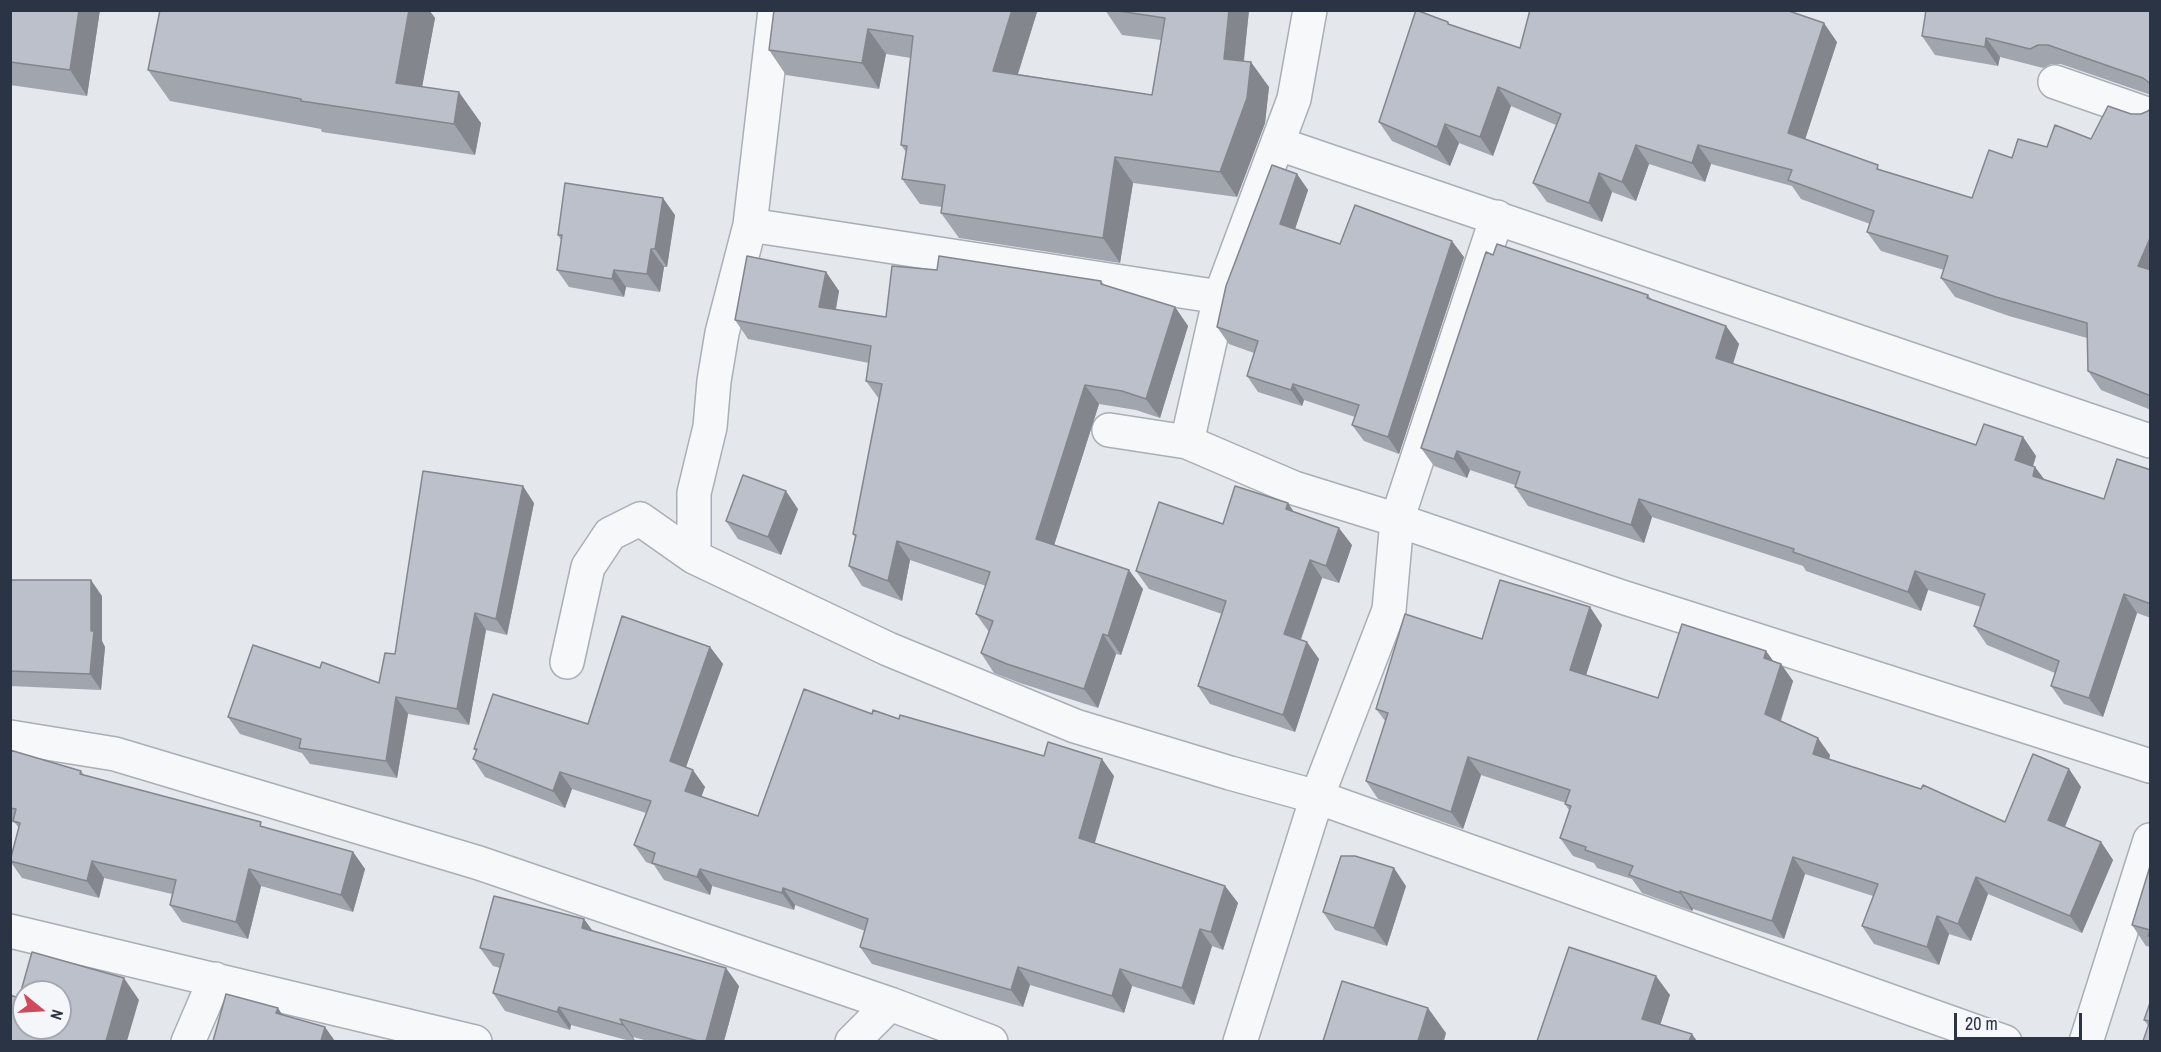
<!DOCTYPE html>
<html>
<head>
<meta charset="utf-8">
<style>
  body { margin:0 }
  #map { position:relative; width:2161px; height:1052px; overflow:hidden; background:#e4e7ec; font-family:"Archivo Narrow",sans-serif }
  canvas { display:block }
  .frame { position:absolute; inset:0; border:12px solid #2b3445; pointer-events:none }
  .north { position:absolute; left:12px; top:980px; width:60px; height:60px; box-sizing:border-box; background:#f4f6f9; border:2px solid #a4a8b1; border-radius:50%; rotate:108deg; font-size:16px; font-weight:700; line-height:24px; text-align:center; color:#2b3445 }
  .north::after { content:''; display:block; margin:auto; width:21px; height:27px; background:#d1495b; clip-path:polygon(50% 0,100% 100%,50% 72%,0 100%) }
  .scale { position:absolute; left:1954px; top:1013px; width:128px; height:27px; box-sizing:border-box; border:3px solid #2b3445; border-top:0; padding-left:8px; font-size:18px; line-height:21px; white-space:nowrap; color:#2b3445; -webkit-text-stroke:4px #f4f6f9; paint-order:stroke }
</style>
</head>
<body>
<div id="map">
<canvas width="2161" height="1052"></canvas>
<div class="frame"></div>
<div class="north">N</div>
<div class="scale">20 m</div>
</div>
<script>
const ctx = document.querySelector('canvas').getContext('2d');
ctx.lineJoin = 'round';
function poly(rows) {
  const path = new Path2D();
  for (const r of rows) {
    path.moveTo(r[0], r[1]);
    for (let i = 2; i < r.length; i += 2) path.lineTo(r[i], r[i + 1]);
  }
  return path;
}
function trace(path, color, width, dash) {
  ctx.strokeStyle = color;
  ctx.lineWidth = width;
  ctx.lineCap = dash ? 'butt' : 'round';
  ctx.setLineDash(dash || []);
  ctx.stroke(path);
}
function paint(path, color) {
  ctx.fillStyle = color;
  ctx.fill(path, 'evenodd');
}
const street = poly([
  [775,10,750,225,722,333,714,381,710,427,694,493,694,557,888,649,1075,726,1230,773,1317,797,2005,1042],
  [2055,82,2150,115],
  [1279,144,2150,441],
  [750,225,1220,297],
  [1109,430,1187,442,1294,488,1397,520,1619,596,2150,766],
  [1187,442,1220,297,1294,99,1310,10],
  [567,662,588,567,610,534,640,519,694,557],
  [10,737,115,754,479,863,890,1004,991,1042],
  [10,931,475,1042],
  [188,1042,215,979],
  [852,1042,890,1004],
  [1240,1042,1317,797,1389,610,1397,520,1497,217],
  [2086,1042,2150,840]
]);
trace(street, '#a9aeb7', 36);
trace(street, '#f7f8fa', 33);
paint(poly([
  [10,10,100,10,87,96,10,85],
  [160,10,429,10,435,18,422,87,481,123,475,155,322,132,321,129,170,101,148,70],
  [774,10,1036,10,1037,12,1018,74,1152,95,1161,40,1122,35,1105,10,1249,10,1244,61,1269,87,1265,123,1237,197,1133,183,1120,263,959,238,941,213,942,207,920,204,902,179,906,152,901,145,911,58,886,54,879,89,786,75,769,50],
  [2151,10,2151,95,2061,64,2051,64,2043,68,2000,57,1998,66,1935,55,1922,36],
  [1450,25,1520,48,1837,42,1805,139,1882,170,1972,198,2012,158,2047,147,2091,139,2131,114,2141,114,2148,111,2151,108,2151,410,2101,390,2088,371,2087,338,2009,316,1955,297,1941,278,1944,270,1881,251,1867,232,1870,224,1801,199,1792,186,1711,164,1705,182,1649,164,1636,201,1612,192,1602,222,1547,202,1533,183,1556,125,1511,106,1493,156,1459,143,1450,166,1392,141,1379,122],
  [1297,174,1308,190,1295,229,1340,244,1464,257,1399,454,1364,441,1352,425,1355,417,1304,400,1302,406,1258,392,1247,376,1254,353,1229,344,1217,327],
  [675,215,667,267,664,267,660,292,626,287,624,297,569,287,557,270,561,240,558,235],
  [1493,255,1648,295,1652,300,1726,326,1739,344,1733,364,1976,445,2023,437,2036,456,2033,466,2035,467,2044,479,2104,499,2151,470,2151,618,2137,613,2103,717,2064,704,2051,686,2055,673,1987,645,1974,626,1981,607,1928,590,1921,611,1806,571,1803,566,1652,517,1644,543,1528,506,1515,487,1515,485,1470,470,1467,478,1434,466,1421,448],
  [937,270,1101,281,1104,285,1175,307,1188,326,1160,418,1136,410,1099,404,1054,545,1143,589,1121,655,1116,654,1098,708,1020,683,994,673,981,653,989,632,976,614,986,586,910,560,902,601,862,586,849,566,855,537,853,534,879,399,866,381,869,363,748,339,735,320,826,272,839,291,836,310,886,317],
  [534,503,507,635,486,630,469,725,408,714,397,778,310,764,302,753,240,734,228,717,379,683,395,654],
  [798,509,781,555,738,539,726,521],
  [1223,524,1352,545,1339,583,1322,578,1301,640,1319,659,1295,732,1210,704,1198,686,1222,614,1149,589,1136,571],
  [10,580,102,596,102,641,105,647,101,690,10,686],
  [1602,625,1586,675,1658,698,1766,651,1773,661,1781,664,1793,681,1781,721,1830,755,1829,759,2005,822,2069,769,2081,787,2065,827,2101,842,2113,860,2082,933,1988,894,1971,941,1949,934,1939,965,1874,944,1862,926,1873,896,1805,874,1784,939,1693,909,1692,911,1642,893,1632,879,1597,868,1594,863,1573,856,1560,838,1569,810,1565,804,1566,803,1481,775,1463,829,1378,799,1366,781,1386,722,1376,709,1482,639],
  [710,647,723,664,686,767,705,787,701,797,758,816,872,714,899,719,1114,776,1095,843,1225,886,1238,903,1223,950,1212,946,1194,1005,1132,986,1124,1013,1030,985,1023,1007,872,964,860,947,865,931,795,905,794,910,712,886,710,895,664,880,654,865,646,862,634,845,646,813,572,789,565,808,485,777,473,759,476,751,474,749,588,724],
  [10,750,81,771,84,775,264,827,353,852,365,869,353,912,261,886,248,939,182,922,170,905,172,894,104,878,99,898,22,878,10,861,10,858,19,828,15,823,10,821],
  [2151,863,2151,947,2146,946,2132,925],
  [1406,886,1387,946,1335,930,1323,912],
  [584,919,592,930,739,986,724,1041,648,1041,633,1037,635,1041,630,1041,571,1025,570,1030,505,1011,493,993,500,968,493,966,480,948],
  [2151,1000,2151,1041,2149,1027,2144,1020]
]), '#a1a5ae');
paint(poly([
  [79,10,100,10,87,96,70,70],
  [409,10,429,10,435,18,417,114,396,83],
  [1012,10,1036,10,1037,12,1011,96,993,71],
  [1229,10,1249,10,1241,85,1224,59],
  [1824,23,1837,42,1801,152,1788,133],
  [868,29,886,54,879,89,862,63],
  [1986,38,2000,57,1998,66,1985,47],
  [1251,62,1269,87,1265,123,1237,197,1220,172],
  [1498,87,1511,106,1493,156,1480,137],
  [459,92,481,123,475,155,454,124],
  [1445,124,1459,143,1450,166,1437,147],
  [1636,145,1649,164,1636,201,1622,182],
  [1698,145,1711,164,1705,182,1692,163],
  [1115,157,1133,183,1120,263,1103,238],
  [1599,173,1612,192,1602,222,1589,203],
  [1297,174,1308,190,1291,241,1280,224],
  [663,198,675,215,667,267,655,249],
  [2151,236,2151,283,2138,266],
  [1452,241,1464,257,1399,454,1388,437],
  [651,249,664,267,660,292,647,274],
  [614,270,626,287,624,297,612,279],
  [826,272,839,291,832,327,819,307],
  [1175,307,1188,326,1160,418,1146,399],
  [1726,326,1739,344,1729,376,1716,358],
  [1293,384,1304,400,1302,406,1291,390],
  [1085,385,1099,404,1050,558,1036,539],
  [2023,437,2036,456,2029,479,2015,460],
  [1457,451,1470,470,1467,478,1454,459],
  [2035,467,2049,486,2033,476],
  [523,486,534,503,507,635,496,619],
  [786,491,798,509,781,555,768,537],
  [1639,499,1652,517,1644,543,1631,525],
  [1288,503,1300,521,1286,509],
  [1339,528,1352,545,1339,583,1326,566],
  [897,541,910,560,902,601,888,581],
  [1310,560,1322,578,1296,652,1284,634],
  [1129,570,1143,589,1121,655,1108,636],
  [1915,571,1928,590,1921,611,1908,592],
  [91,580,102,596,102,641,105,647,101,690,90,674],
  [2124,594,2137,613,2103,717,2089,698],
  [1590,607,1602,625,1582,688,1570,670],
  [475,613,486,630,469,725,457,709],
  [1103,634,1116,654,1098,708,1084,689],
  [1307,642,1319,659,1295,732,1283,715],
  [710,647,723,664,682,778,670,761],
  [1766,651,1779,669,1764,658],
  [1781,664,1793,681,1777,731,1765,714],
  [396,697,408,714,397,778,386,761],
  [1818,738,1830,755,1826,772,1813,754],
  [1468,757,1481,775,1463,829,1451,812],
  [1102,759,1114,776,1091,855,1079,838],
  [2069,769,2081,787,2060,838,2048,820],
  [693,770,705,787,697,808,685,791],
  [560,772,572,789,565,808,553,791],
  [2101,842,2113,860,2082,933,2070,916],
  [353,852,365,869,353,912,341,895],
  [1793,857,1805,874,1784,939,1772,921],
  [92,861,104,878,99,898,87,881],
  [1394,868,1406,886,1387,946,1374,928],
  [249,869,261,886,248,939,236,922],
  [700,869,712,886,710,895,697,877],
  [1976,877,1988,894,1971,941,1958,924],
  [1225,886,1238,903,1223,950,1211,932],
  [783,888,795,905,794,910,782,893],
  [1680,891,1693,909,1692,911,1680,893],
  [1937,916,1949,934,1939,965,1927,947],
  [584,919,597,937,582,928],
  [1200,929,1212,946,1194,1005,1182,988],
  [1018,967,1030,985,1023,1007,1011,990],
  [726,968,739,986,724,1041,706,1041],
  [1120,969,1132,986,1124,1013,1112,996],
  [1656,976,1670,995,1656,1038,1642,1019],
  [124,978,139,1000,127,1041,106,1041],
  [559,1007,571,1025,570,1030,557,1012],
  [278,1008,289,1025,276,1013],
  [1428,1008,1446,1033,1444,1041,1418,1041],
  [620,1019,633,1037,635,1041,623,1025],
  [325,1027,335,1041,321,1041],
  [1692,1034,1697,1041,1689,1041]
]), '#83868d');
const building = poly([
  [10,10,79,10,70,70,10,62,10,10],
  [160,10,409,10,396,83,459,92,454,124,301,101,301,99,148,70,160,10],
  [774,10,1012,10,993,71,1152,95,1165,18,1112,10,1229,10,1224,59,1251,62,1247,98,1220,172,1115,157,1103,238,941,213,945,185,902,179,907,146,901,145,913,36,868,29,862,63,769,50,774,10],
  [1416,10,1448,22,1448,24,1520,48,1530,10,1786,10,1824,23,1788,133,1878,165,1877,169,1972,198,1989,150,2012,158,2018,139,2047,147,2055,125,2091,139,2108,106,2131,114,2141,114,2148,111,2151,108,2151,236,2138,266,2151,270,2151,396,2088,371,2087,323,1996,297,1941,278,1948,256,1867,232,1874,211,1788,180,1792,170,1698,145,1692,163,1636,145,1622,182,1599,173,1589,203,1533,183,1561,114,1498,87,1480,137,1445,124,1437,147,1379,122,1416,10],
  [1926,10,2151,10,2151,84,2143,78,2048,45,2038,45,2030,49,1986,38,1985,47,1922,36,1926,10],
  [1272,165,1297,174,1280,224,1340,244,1355,205,1452,241,1388,437,1352,425,1359,405,1293,384,1291,390,1247,376,1258,341,1217,327,1226,286,1272,165],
  [565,183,663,198,655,249,651,249,647,274,614,270,612,279,557,270,562,235,558,235,565,183],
  [1497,244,1648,295,1647,298,1726,326,1716,358,1976,445,1984,424,2023,437,2015,460,2035,467,2033,476,2104,499,2117,459,2151,470,2151,604,2124,594,2089,698,2051,686,2059,661,1974,626,1985,594,1915,571,1908,592,1793,552,1794,549,1639,499,1631,525,1515,487,1520,472,1457,451,1454,459,1421,448,1486,252,1493,255,1497,244],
  [747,256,826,272,819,307,886,317,892,266,937,270,939,256,1101,281,1101,284,1175,307,1146,399,1122,391,1085,385,1036,539,1129,570,1108,636,1103,634,1084,689,1007,664,981,653,993,621,976,614,990,572,897,541,888,581,849,566,856,535,853,534,882,384,866,381,871,346,735,320,747,256],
  [423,471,523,486,496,619,475,613,457,709,396,697,386,761,299,748,301,739,228,717,253,645,320,668,322,662,379,683,385,653,395,654,423,471],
  [743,475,786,491,768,537,726,521,743,475],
  [1235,486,1288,503,1286,509,1339,528,1326,566,1310,560,1284,634,1307,642,1283,715,1198,686,1226,601,1136,571,1159,502,1223,524,1235,486],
  [10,580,91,580,91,631,94,631,90,674,10,671,10,580],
  [1500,580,1590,607,1570,670,1658,698,1682,624,1766,651,1764,658,1781,664,1765,714,1818,738,1813,754,1921,789,1923,785,2005,822,2033,754,2069,769,2048,820,2101,842,2070,916,1976,877,1958,924,1937,916,1927,947,1862,926,1878,884,1793,857,1772,921,1680,891,1680,893,1629,875,1633,866,1585,850,1586,847,1560,838,1571,806,1565,804,1570,790,1468,757,1451,812,1366,781,1388,713,1376,709,1405,614,1482,639,1500,580],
  [622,616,710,647,670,761,693,770,685,791,758,816,804,689,872,714,873,710,899,719,900,715,1044,756,1048,742,1102,759,1079,838,1225,886,1211,932,1200,929,1182,988,1120,969,1112,996,1018,967,1011,990,860,947,868,919,783,888,782,893,700,869,697,877,652,863,655,853,634,845,651,801,560,772,553,791,473,759,477,749,474,749,493,694,588,724,622,616],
  [10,750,81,771,80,774,261,822,260,826,353,852,341,895,249,869,236,922,170,905,176,880,92,861,87,881,10,861,20,823,13,821,16,809,10,808,10,750],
  [1341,856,1355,856,1394,868,1374,928,1323,912,1341,856],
  [2151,863,2151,936,2148,936,2150,930,2132,925,2151,863],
  [494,896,584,919,582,928,726,968,706,1041,698,1041,620,1019,623,1025,559,1007,557,1012,493,993,504,954,480,948,494,896],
  [1569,947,1656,976,1642,1019,1692,1034,1689,1041,1537,1041,1569,947],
  [32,952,124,978,106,1041,10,1041,10,995,19,998,32,952],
  [24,992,60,992,60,1028,24,1028,24,992],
  [1342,981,1428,1008,1418,1041,1323,1041,1342,981],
  [226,994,278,1008,276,1013,325,1027,321,1041,213,1041,226,994],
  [2151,1000,2151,1041,2143,1041,2150,1021,2144,1020,2151,1000]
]);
paint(building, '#bbc0ca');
trace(building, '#83868d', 1.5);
</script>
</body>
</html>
